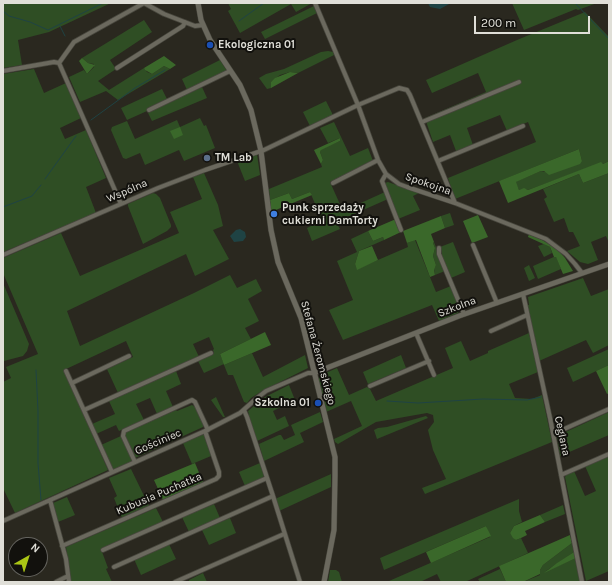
<!DOCTYPE html>
<html>
<head>
<meta charset="utf-8">
<style>
  body { margin:0 }
  #map { position:relative; width:612px; height:585px; overflow:hidden; background:#2a281f; font-family:Karla,sans-serif }
  canvas { display:block }
  .frame { position:absolute; inset:0; border:4px solid #e0dfd8; pointer-events:none }
  .north { position:absolute; left:8px; top:537px; width:40px; height:40px; box-sizing:border-box; background:#12110d; border:1px solid #64635e; border-radius:50%; rotate:39deg; font-size:11px; font-weight:700; line-height:16px; text-align:center; color:#e0dfd8 }
  .north::after { content:''; display:block; margin:auto; width:14px; height:18px; background:#abc615; clip-path:polygon(50% 0,100% 100%,50% 72%,0 100%) }
  .scale { position:absolute; left:474px; top:16px; width:116px; height:18px; box-sizing:border-box; border:2px solid #e0dfd8; border-top:0; padding-left:5px; font-size:12px; line-height:14px; white-space:nowrap; color:#e0dfd8; -webkit-text-stroke:3px #12110d; paint-order:stroke }
</style>
</head>
<body>
<div id="map">
<canvas width="612" height="585"></canvas>
<div class="frame"></div>
<div class="north">N</div>
<div class="scale">200 m</div>
</div>
<script>
const ctx = document.querySelector('canvas').getContext('2d');
ctx.lineJoin = 'round';
function paint(path, color) {
  ctx.fillStyle = color;
  ctx.fill(path, 'evenodd');
}
function poly(rows) {
  const path = new Path2D();
  for (const r of rows) {
    path.moveTo(r[0], r[1]);
    for (let i = 2; i < r.length; i += 2) path.lineTo(r[i], r[i + 1]);
  }
  return path;
}
function trace(path, color, width, dash) {
  ctx.strokeStyle = color;
  ctx.lineWidth = width;
  ctx.lineCap = dash ? 'butt' : 'round';
  ctx.setLineDash(dash || []);
  ctx.stroke(path);
}
function write(font, color, halo, rows, align = 'center') {
  ctx.font = font + ' Karla,sans-serif';
  ctx.lineWidth = 4;
  ctx.setLineDash([]);
  ctx.textBaseline = 'middle';
  ctx.strokeStyle = halo;
  ctx.fillStyle = color;
  for (const [text, x, y, turn = 0] of rows) {
    ctx.save();
    ctx.translate(x, y);
    ctx.rotate((+turn || 0) * Math.PI / 180);
    ctx.textAlign = isNaN(turn) ? turn : align;
    if (halo) ctx.strokeText(text, 0, 0);
    ctx.fillText(text, 0, 0);
    ctx.restore();
  }
}
paint(poly([
  [3,3,111,3,49,32,18,40,22,65,3,68],
  [228,3,312,3,296,12,291,4,240,33,228,11,231,9],
  [512,3,597,3,578,10,576,9,524,30],
  [314,6,317,13,265,39,261,32],
  [585,12,609,37,609,161,603,164,601,163,528,190,526,189,519,190,515,182,541,171,546,172,582,161,579,149,455,199,448,178,536,142,528,122,507,131,500,115,467,128,473,145,456,151,450,135,433,142,425,118,486,92,478,73,432,93,426,80,517,40],
  [144,20,152,32,110,60,116,69,98,81,109,90,144,68,147,72,152,74,164,66,170,69,118,100,106,91,80,102,69,77,84,70,87,74,94,67,94,64,88,63,82,58],
  [328,51,333,52,334,55,298,73,290,72,280,75,271,82,271,88,267,89,259,78,266,74,284,69,321,52],
  [220,60,227,71,187,90,182,79],
  [34,69,44,93,66,83,81,118,60,128,65,139,86,130,106,178,86,187,96,213,3,252,3,74],
  [202,87,207,98,152,121,148,113,150,111],
  [162,89,167,99,148,108,147,111,127,120,121,108],
  [326,101,333,115,310,126,303,112],
  [200,118,204,126,206,125,215,148,184,161,179,150,145,165,140,153,126,159,123,158,111,130,112,127,127,121,135,139,177,120,180,127],
  [334,122,350,156,368,148,373,161,330,182,343,211,385,192,388,199,336,222,340,229,312,241,307,228,321,221,315,210,316,206,310,192,292,199,289,193,270,200,269,189,322,167,321,164,323,160,320,152,321,149,340,141,340,138,328,143,320,128],
  [257,154,260,175,245,181,237,161],
  [204,173,218,205,223,226,213,230,229,259,195,276,186,254,67,311,80,346,194,293,230,275,237,288,256,279,262,291,248,299,259,321,245,328,251,339,220,354,224,364,204,373,198,361,214,353,213,350,214,349,209,337,193,344,199,357,118,393,107,369,133,357,126,341,64,370,108,470,15,513,3,488,3,382,11,378,6,367,38,354,3,273,3,258,61,233,80,276,179,233,170,212,202,199,193,177],
  [609,173,609,243,606,236,591,242,598,260,588,264,580,262,567,251,580,246,573,232,569,232,564,218,554,222,544,199,547,197,543,189,579,174,583,183],
  [388,182,419,193,413,196,420,210,398,219,387,191,385,183],
  [153,193,156,194,160,198,171,225,171,227,167,231,143,244,128,206,128,204],
  [450,213,454,225,445,228,441,216],
  [368,231,373,241,383,237,384,240,359,251,355,264,357,269,408,247,407,243,415,240,436,292,451,286,460,307,458,313,439,321,432,305,343,340,329,310,353,300,337,261,357,252,351,239],
  [434,242,445,271,435,275,434,269,436,265,433,256,435,248,433,243],
  [453,242,465,272,451,278,441,255,442,254,440,247],
  [544,244,550,247,552,253,544,257,538,246],
  [556,256,561,269,538,279,533,266],
  [529,265,535,278,529,281,524,268],
  [583,278,591,296,609,289,609,345,593,353,586,340,539,361,527,305,529,305,528,297],
  [3,283,29,344,27,351,23,356,4,361],
  [529,333,538,372,509,384,515,398,532,399,542,395,552,442,425,494,422,488,446,479,433,450,428,430,434,422,433,415,427,413,376,422,338,444,335,442,334,439,362,426,351,401,326,412,318,381,319,376,337,368,349,395,367,387,370,389,376,401,453,368,445,348,461,341,470,361,488,353,488,351],
  [609,349,609,365,573,382,567,368],
  [252,353,263,377,305,355,308,368,262,391,251,398,247,403,244,402,233,375,228,375,224,365],
  [401,355,406,368,368,384,363,372],
  [176,371,181,384,166,391,173,407,157,414,150,398,136,404,144,420,119,431,116,425,96,434,92,424,115,414,109,401],
  [289,385,295,400,273,411,277,420,285,416,289,426,257,441,250,421,248,411,265,397],
  [216,397,225,417,223,417,211,400],
  [192,405,195,407,203,423,203,427,135,458,124,434,126,432,176,410,177,411],
  [320,412,323,422,300,433,304,442,264,461,259,444,279,435,281,435,284,440,295,435,291,425],
  [609,412,609,435,560,456,557,436],
  [426,416,428,418,377,439,374,430,378,428,387,427],
  [204,434,211,456,192,464,183,443],
  [121,436,133,461,115,469,112,469,101,445],
  [609,455,609,571,586,581,565,477,567,474,574,471,585,496,596,491,585,466],
  [260,463,264,475,263,478,245,486,239,472],
  [131,469,149,506,122,518,114,498,117,496,109,478],
  [331,474,331,487,279,511,275,499],
  [67,497,75,515,58,522,53,503],
  [519,499,519,511,522,522,514,526,510,533,516,540,521,538,528,553,465,582,441,582,437,574,420,582,390,582,389,581,490,537,486,526,384,570,380,558],
  [214,504,220,518,189,532,182,517],
  [563,505,565,514,545,522,540,515],
  [156,508,163,522,101,549,108,568,106,569,112,582,71,582,66,547],
  [230,518,236,533,209,545,202,530],
  [572,543,574,552,546,571,576,558,580,582,523,582,540,575,540,570,543,565],
  [169,544,176,559,141,575,134,559],
  [500,569,506,582,480,582,478,579],
  [330,570,336,570,339,572,342,582,328,582],
  [203,573,207,582,189,582,189,580]
]), '#2f4e24');
paint(poly([
  [164,56,176,65,170,69,164,66,152,74,145,70,144,68],
  [82,58,88,63,95,65,87,74,79,61],
  [290,72,298,73,271,88,271,82,275,78],
  [180,127,183,135,174,139,170,131],
  [340,138,340,141,321,150,320,152,323,160,321,164,314,150],
  [579,149,582,161,580,164,549,175,544,171,541,171,516,182,519,190,524,188,528,190,601,162,603,164,609,161,609,173,583,183,579,174,508,203,499,181],
  [310,192,312,195,271,212,270,200,289,193,292,199],
  [478,215,488,237,472,243,463,221],
  [441,216,445,228,431,234,434,242,433,243,435,248,433,256,436,265,434,270,435,275,430,277,416,240,407,243,403,231],
  [396,219,401,232,384,240,383,237,373,241,368,231],
  [529,234,542,240,556,248,565,258,573,271,563,274,556,257,554,257,550,247,528,237],
  [372,246,378,260,357,270,355,264,359,251],
  [265,332,271,345,224,365,220,354],
  [609,365,609,393,607,394,596,371],
  [195,463,203,482,163,500,154,480],
  [540,515,545,522,525,531,527,535,521,538,516,540,513,538,510,533,514,526],
  [486,526,491,536,431,563,426,552],
  [570,535,572,543,543,565,540,570,540,574,523,582,506,582,499,566],
  [574,552,576,558,544,573,557,563]
]), '#3a682a');
paint(poly([
  [428,3,451,3,440,9,430,7],
  [240,229,245,232,246,237,243,241,234,242,230,236,236,230]
]), '#1f4344');
trace(poly([
  [575,3,609,39],
  [3,11,9,16,30,22,48,30,103,3],
  [239,21,264,3],
  [60,26,65,36],
  [91,120,135,88,165,70],
  [45,179,76,136],
  [3,207,32,196,41,185],
  [36,370,38,411,38,463,41,500],
  [387,401,418,403,483,399,527,400,541,397]
]), '#1f4344', 1);
const minor = poly([
  [144,3,164,14,195,26,203,25],
  [315,3,358,105,378,160,386,174,399,184,407,187,455,203,546,239,566,254,575,264,582,273],
  [59,63,121,204],
  [59,63,74,42,144,3],
  [117,68,183,26,185,22],
  [3,71,54,62,59,63],
  [149,110,230,71],
  [422,122,519,82],
  [438,161,523,126],
  [386,174,382,181,401,230],
  [333,183,378,160],
  [473,245,497,303],
  [439,248,439,254,464,314],
  [3,255,158,188,205,170,264,150,358,105,399,88,407,90,410,95,455,203],
  [523,294,550,418,582,582],
  [491,331,527,315],
  [416,333,434,375],
  [66,371,112,472],
  [72,383,129,356],
  [370,386,429,361],
  [84,410,211,353],
  [244,410,247,417,273,496,300,582],
  [553,434,609,409],
  [135,462,123,436,124,431,192,400,195,402,208,430],
  [561,475,609,454],
  [50,500,66,559,69,582],
  [3,521,205,431,240,413,257,398,266,391,308,373,314,373],
  [62,546,216,479,219,476,219,472,205,431],
  [103,550,267,478],
  [114,567,273,496],
  [56,582,68,576],
  [175,582,284,534]
]);
const tertiary = poly([
  [198,3,201,20,210,40,240,85,251,110,261,151,271,230,278,262,301,318,333,449,335,457,335,476,334,530,324,582],
  [314,373,459,316,609,264]
]);
trace(minor, '#48473e', 5.5);
trace(tertiary, '#48473e', 6);
trace(minor, '#6b695e', 4);
trace(tertiary, '#6b695e', 5);
for (const [x, y, r, color] of [
  [210,45,4,"#1a4fb4"],
  [207,158,4,"#5c6f8a"],
  [274,214,4,"#3f7fe0"],
  [318,403,4,"#1a4fb4"]
]) {
  const dot = new Path2D();
  dot.arc(x, y, r, 0, 2 * Math.PI);
  ctx.fillStyle = color;
  ctx.fill(dot);
  trace(dot, '#12110d', 1.5);
}
write('bold 11px', '#e0dfd8', '#12110d', [
  ["Ekologiczna 01",218,45],
  ["TM Lab",215,158],
  ["Punk sprzedaży",282,208],
  ["cukierni DamTorty",282,221],
  ["Szkolna 01",310,403,"right"]
], 'left');
write('11px', '#e0dfd8', '#12110d', [
  ["Spokojna",428,184,19],
  ["Wspólna",127,191,-23],
  ["Szkolna",457,307,-21],
  ["Stefana Żeromskiego",318,353,75],
  ["Ceglana",562,436,78],
  ["Gościniec",158,442,-23],
  ["Kubusia Puchatka",159,494,-23]
]);
</script>
</body>
</html>
